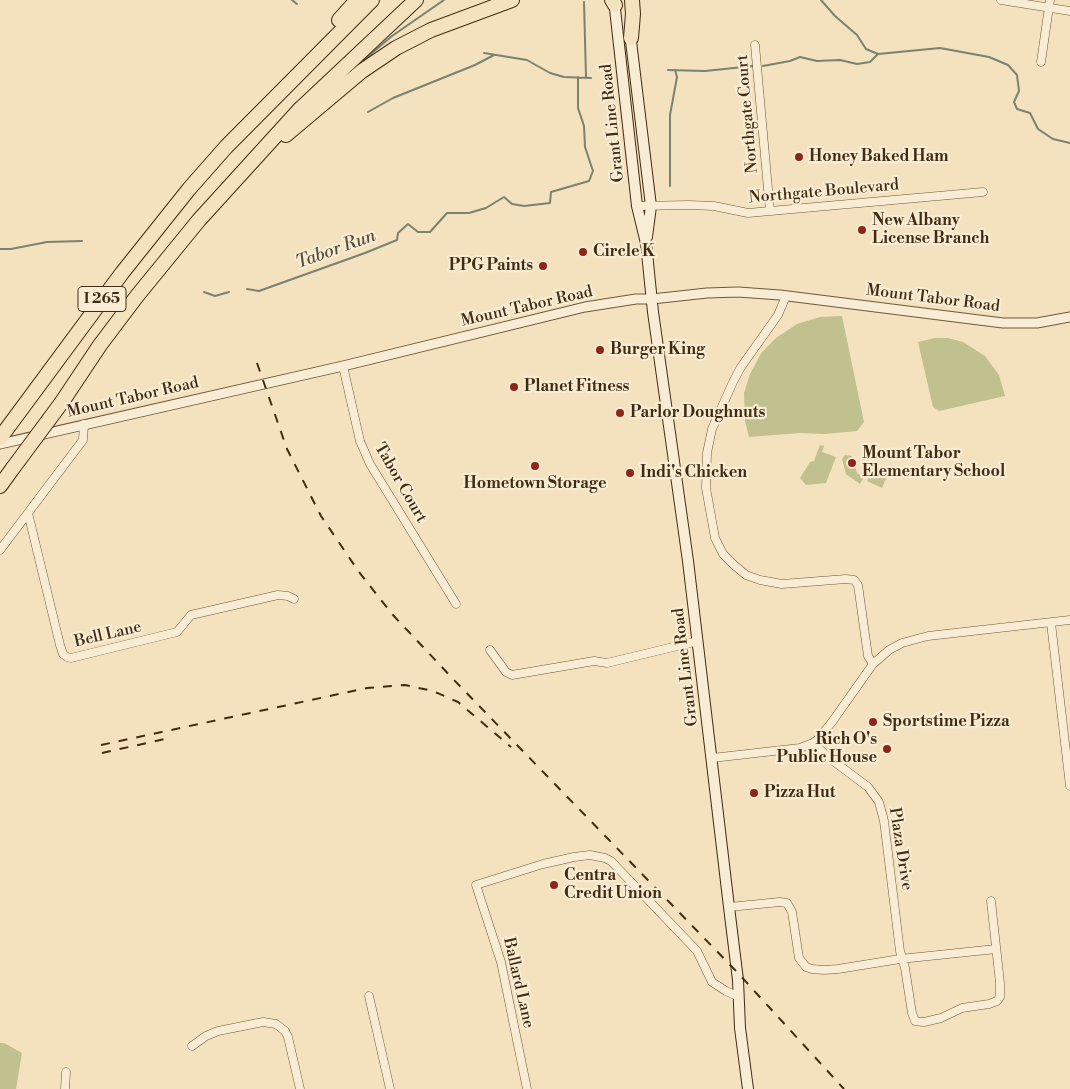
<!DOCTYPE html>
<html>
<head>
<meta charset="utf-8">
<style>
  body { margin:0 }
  canvas { display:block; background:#f4e1bd }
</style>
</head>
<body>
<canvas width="1070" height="1089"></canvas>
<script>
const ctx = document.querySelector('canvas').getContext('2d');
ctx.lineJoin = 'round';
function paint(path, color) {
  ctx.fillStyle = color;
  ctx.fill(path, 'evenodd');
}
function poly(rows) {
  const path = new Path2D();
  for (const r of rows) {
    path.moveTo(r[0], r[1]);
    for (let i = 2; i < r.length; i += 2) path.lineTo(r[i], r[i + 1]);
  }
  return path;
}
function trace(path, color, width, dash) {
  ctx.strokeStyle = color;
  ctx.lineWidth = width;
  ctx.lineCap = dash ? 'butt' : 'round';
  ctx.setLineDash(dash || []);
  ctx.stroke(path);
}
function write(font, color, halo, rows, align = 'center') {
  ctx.font = font + ' "Libre Bodoni",serif';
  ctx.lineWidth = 4.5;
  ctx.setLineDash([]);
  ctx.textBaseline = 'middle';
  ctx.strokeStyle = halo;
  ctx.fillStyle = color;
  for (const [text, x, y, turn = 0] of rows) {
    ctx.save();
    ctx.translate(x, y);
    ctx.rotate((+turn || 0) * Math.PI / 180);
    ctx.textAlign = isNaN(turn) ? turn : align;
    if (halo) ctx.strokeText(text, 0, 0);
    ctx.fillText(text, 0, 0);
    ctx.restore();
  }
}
paint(poly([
  [842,316,864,422,857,431,824,434,800,433,749,437,745,421,744,393,750,374,762,352,776,338,797,324,820,317],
  [935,338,948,338,963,342,985,356,999,375,1005,396,939,411,933,407,918,342],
  [820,445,824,446,822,452,836,457,826,483,806,485,800,478,810,462,814,461],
  [845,455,852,456,857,473,864,477,860,484,846,474,842,459],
  [873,467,889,472,882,488,867,481],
  [0,1043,4,1043,22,1053,16,1089,0,1089]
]), '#c0c18e');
trace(poly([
  [292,0,297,4],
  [821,0,835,16,857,35,866,49,878,54],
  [584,2,586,77],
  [484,53,527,60,550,73,564,77,591,78],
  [359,64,392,36,444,0],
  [763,66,790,61,800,57,817,61,840,60,857,64,870,62,878,54,940,48,989,57,1008,65,1017,75,1019,91,1014,102,1017,109,1030,113,1038,129,1053,139,1070,143],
  [668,70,705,71,753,66],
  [368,112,393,98,475,65,494,55],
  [670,186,670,115,677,77,675,70],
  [0,249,11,249,47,242,82,241],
  [247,289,259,291,365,253,397,240,398,233,408,224,418,232,430,232,447,213,469,213,486,208,504,197,512,204,524,206,550,203,551,192,589,181,593,171,585,147,584,126,578,108,578,77],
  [204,292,215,296,229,292]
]), '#788372', 2);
const minor = poly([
  [1001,0,1070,11],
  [755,45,770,211],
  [1041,62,1050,0],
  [637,206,689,205,714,206,748,213,983,192],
  [786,296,778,315,741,367,733,382,712,429,707,453,706,488,715,538,723,554,734,565,746,575,760,580,782,584,846,579,854,580,858,585,868,656,873,664],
  [343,366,360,441,370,464,456,604],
  [28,513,60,645,63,654,67,657,71,658,177,632,191,615,278,595,288,596,294,599],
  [0,550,83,440,84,424],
  [1051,623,1070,786],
  [490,650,506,672,512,675,594,661,607,663,698,641],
  [813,743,828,757,868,787,879,802,884,821,900,951,905,968,912,1013,915,1021,924,1022,941,1018,962,1008,989,1004,997,1001,1000,997,1000,983,991,901],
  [712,758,800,748,813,743,818,739,832,722,873,664,889,650,902,643,928,636,1070,620],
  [729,907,780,902,787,903,792,912,799,958,806,967,812,969,824,970,838,969,900,959,996,949],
  [369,996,390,1089],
  [192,1046,206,1036,218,1031,263,1022,276,1024,285,1031,288,1037,300,1089],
  [65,1089,66,1072],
  [527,1089,501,962,476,885,543,864,574,857,590,855,605,858,611,861,697,951,712,982,726,991,737,996]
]);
const tertiary = poly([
  [0,444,343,366,585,307,636,299,652,299,707,293,738,292,780,295,1003,323,1037,323,1070,317]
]);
const secondary = poly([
  [614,0,637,206,646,243,653,312,688,561,729,907,738,980,740,1028,748,1089],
  [630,33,651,206,647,237]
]);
const motorway = poly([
  [612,0,615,5],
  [339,20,357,0],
  [631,38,633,14,632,0],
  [286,135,362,71,396,48,431,30,512,0],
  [62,402,100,345,137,296,199,220,300,109,416,0],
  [0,438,122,273,189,189,226,147,372,0],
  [0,486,13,468]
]);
trace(minor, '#6e593c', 9);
trace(tertiary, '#6e593c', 11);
trace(secondary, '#412c11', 12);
trace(motorway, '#412c11', 16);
trace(minor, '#f8ecd4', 8);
trace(tertiary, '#f8ecd4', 9);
trace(secondary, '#f8ecd4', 10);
trace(motorway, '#f4e1bd', 14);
trace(poly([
  [257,363,287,449,321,516,359,572,392,614,454,680,737,972,844,1089],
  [101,745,367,688,405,685,433,691,458,702,511,747],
  [102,753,165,739]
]), '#412c11', 2, [9, 9]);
const motorwayBridge = poly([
  [13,468,62,402]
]);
trace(motorwayBridge, '#412c11', 16, []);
trace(motorwayBridge, '#f4e1bd', 14);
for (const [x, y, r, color] of [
  [799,157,5,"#8f2418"],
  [862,230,5,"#8f2418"],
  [583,252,5,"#8f2418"],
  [543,266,5,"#8f2418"],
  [600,350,5,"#8f2418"],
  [514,387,5,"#8f2418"],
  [620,413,5,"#8f2418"],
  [852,463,5,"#8f2418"],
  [535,466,5,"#8f2418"],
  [630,473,5,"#8f2418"],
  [873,722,5,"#8f2418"],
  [887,749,5,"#8f2418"],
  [754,793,5,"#8f2418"],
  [554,885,5,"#8f2418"]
]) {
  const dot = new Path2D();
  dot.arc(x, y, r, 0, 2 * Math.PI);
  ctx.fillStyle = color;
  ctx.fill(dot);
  trace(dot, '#f8ecd4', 2);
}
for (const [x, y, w] of [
  [102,299,48]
]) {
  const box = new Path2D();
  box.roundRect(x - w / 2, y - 12.5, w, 25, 4);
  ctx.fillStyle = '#f8ecd4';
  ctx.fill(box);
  trace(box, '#412c11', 1);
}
write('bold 15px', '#412c11', null, [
  ["I 265",102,299]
]);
write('16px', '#412c11', '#f8ecd4', [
  ["Northgate Court",748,114,-95],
  ["Grant Line Road",613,123,-96],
  ["Northgate Boulevard",824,192,-5],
  ["Mount Tabor Road",933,299,7],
  ["Mount Tabor Road",527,307,-13],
  ["Mount Tabor Road",133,398,-13],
  ["Tabor Court",400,483,60],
  ["Bell Lane",108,635,-13],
  ["Grant Line Road",686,667,-97],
  ["Plaza Drive",900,849,81],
  ["Ballard Lane",518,983,77]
]);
write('bold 16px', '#412c11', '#f8ecd4', [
  ["Honey Baked Ham",809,157],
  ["New Albany",872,221],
  ["License Branch",872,239],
  ["Circle K",593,252],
  ["PPG Paints",533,266,"right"],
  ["Burger King",610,350],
  ["Planet Fitness",524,387],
  ["Parlor Doughnuts",630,413],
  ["Mount Tabor",862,454],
  ["Elementary School",862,472],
  ["Indi's Chicken",640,473],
  ["Hometown Storage",535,484,"center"],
  ["Sportstime Pizza",883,722],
  ["Rich O's",877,740,"right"],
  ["Public House",877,758,"right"],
  ["Pizza Hut",764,793],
  ["Centra",564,876],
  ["Credit Union",564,894]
], 'left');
write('italic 18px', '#58503a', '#f8ecd4', [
  ["Tabor Run",336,250,-20]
]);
</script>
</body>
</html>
